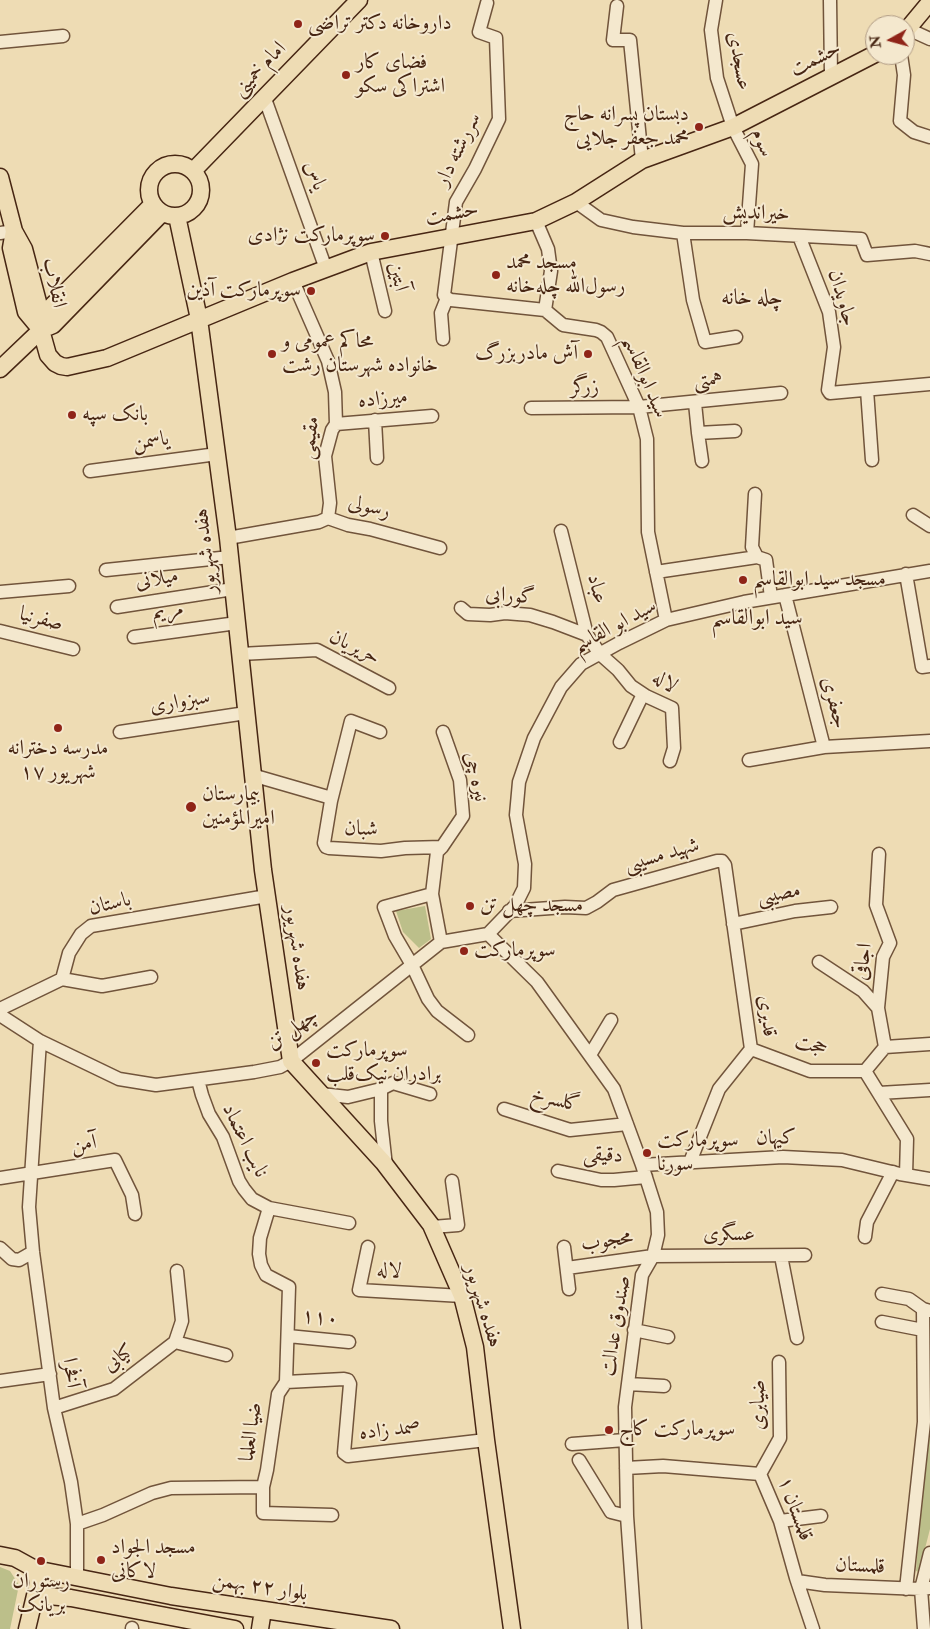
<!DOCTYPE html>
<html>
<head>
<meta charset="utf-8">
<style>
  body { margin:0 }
  #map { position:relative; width:930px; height:1629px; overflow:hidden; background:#eedcb4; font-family:"IM FELL Double Pica",serif }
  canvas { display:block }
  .north { position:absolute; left:865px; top:15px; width:50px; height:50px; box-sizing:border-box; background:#f4e8ce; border:1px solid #af9a83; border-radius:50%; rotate:263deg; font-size:14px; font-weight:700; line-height:20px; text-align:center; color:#472613 }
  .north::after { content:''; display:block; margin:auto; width:18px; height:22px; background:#8f2418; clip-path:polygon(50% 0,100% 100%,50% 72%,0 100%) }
</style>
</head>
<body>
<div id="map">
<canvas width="930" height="1629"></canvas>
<div class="north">N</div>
</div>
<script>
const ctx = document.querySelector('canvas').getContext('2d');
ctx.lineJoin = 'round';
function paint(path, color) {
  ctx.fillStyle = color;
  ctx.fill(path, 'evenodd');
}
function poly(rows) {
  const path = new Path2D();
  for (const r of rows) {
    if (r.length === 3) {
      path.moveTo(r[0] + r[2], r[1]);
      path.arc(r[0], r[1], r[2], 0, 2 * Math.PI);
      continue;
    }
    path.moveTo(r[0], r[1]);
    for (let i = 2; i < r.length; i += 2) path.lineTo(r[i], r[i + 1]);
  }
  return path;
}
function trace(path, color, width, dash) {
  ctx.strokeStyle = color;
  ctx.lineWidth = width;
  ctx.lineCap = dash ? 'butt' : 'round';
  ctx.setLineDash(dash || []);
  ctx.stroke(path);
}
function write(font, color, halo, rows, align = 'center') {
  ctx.font = font + ' "IM FELL Double Pica",Amiri,serif';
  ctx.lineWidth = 4;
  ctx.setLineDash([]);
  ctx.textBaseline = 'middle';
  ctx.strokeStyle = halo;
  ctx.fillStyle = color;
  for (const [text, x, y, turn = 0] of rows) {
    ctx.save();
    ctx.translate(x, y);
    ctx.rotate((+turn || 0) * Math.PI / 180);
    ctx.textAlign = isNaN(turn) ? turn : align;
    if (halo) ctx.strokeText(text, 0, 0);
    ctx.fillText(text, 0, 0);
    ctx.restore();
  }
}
paint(poly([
  [425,906,431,939,419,948,403,932,396,911],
  [927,1312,930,1313,930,1529,919,1572,916,1571,926,1433],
  [0,1567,10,1571,19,1585,10,1629,0,1629]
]), '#bcbf8a');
const minor = poly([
  [716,0,711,30,717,78,733,127,752,164,747,233],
  [830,0,831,75],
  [617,6,613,40,630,40,642,160],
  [908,29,930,39],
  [0,42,63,36],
  [901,55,904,75,900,121,914,132,930,137],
  [264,96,326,269],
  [576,202,601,220,633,227,683,233,747,233,861,239,867,255,915,251,930,254],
  [536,221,548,249,551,271,545,310],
  [0,233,14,231],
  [683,233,693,300,705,342,736,337],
  [799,236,829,312,834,347,828,390,830,393,930,384],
  [371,252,385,311],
  [293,281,328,361,335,392,336,424,332,430,325,456,330,503,328,518],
  [447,298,444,295,456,202,475,169,499,119,496,38,479,32,487,3],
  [447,298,451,300,545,310],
  [545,310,563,325,596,330,601,332,607,337,639,407,647,439,648,532,666,620],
  [443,339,441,313,447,298],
  [867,390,872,460],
  [695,403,698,433,735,431],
  [531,408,639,407,781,393],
  [375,420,377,458],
  [336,424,432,416],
  [698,433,702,461],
  [90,471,217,454],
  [755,494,752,547,757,557,766,560,771,597],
  [913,515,930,526],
  [561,531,587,635,600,654,618,670,631,686,646,696,672,708,674,748,670,761],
  [228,538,319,522,328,518,348,525,370,529,440,548],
  [106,570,230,557],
  [656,572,757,557],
  [906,574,922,667,930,666],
  [0,592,69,586],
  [785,595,824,747,930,741],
  [117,607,233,589],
  [461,608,468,614,490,615,505,613,530,615,553,622,587,635],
  [0,631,73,649],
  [134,637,237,623],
  [240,654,317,650,389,688],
  [120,732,246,713],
  [620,742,643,694],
  [749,760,824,747],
  [252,775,328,797,331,801,324,843,326,847,329,848,381,851,405,848,442,847],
  [331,801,351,721,380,732],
  [879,854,876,905,890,943,883,957,878,1008,885,1047,865,1071,907,1139,906,1175],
  [432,894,384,907,395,936,412,965,428,999,437,1011,468,1035],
  [509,911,565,907,586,908,597,902,613,890,717,861,722,861,725,865,751,1049,719,1089,690,1162],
  [733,924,795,911,831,907],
  [488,934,537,982,614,1089,642,1165,657,1212,658,1235,653,1256,642,1275,625,1407,627,1516,635,1629],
  [488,934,515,906,524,888,525,864,516,815,519,782,534,738,561,687,581,664,619,643,666,620,744,602,930,571],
  [441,942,432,894,437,852,442,847,463,816,460,780,443,732],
  [819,962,863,991,878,1008],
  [62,979,102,986,151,977],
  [0,1009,62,979,69,953,81,934,91,926,267,896],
  [0,1015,40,1041,119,1079,156,1085,254,1072,280,1067,291,1061,441,942,488,934],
  [40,1041,29,1207,33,1252,54,1408,71,1482,77,1524,77,1578],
  [885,1047,930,1044],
  [751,1049,810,1071,865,1071],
  [590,1055,611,1020],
  [198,1080,202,1095,209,1114,223,1137,239,1181,244,1189,252,1199,269,1208,349,1223],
  [381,1089,393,1083,430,1094],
  [879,1093,930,1090],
  [321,1094,348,1097,381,1089,381,1121,386,1166],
  [504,1109,570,1130,627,1124],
  [642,1165,783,1157,842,1160,900,1174,930,1179],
  [558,1171,601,1180,614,1180,646,1177],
  [0,1178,115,1160,132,1195,135,1214],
  [432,1227,458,1225,452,1181],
  [865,1237,867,1222,893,1172],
  [368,1247,359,1290,462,1296],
  [564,1247,569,1289],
  [0,1248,12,1259,19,1260,33,1252],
  [781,1256,797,1338],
  [567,1268,653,1256,805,1255],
  [882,1294,909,1299,923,1309,930,1311],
  [882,1322,923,1330],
  [634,1330,668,1337],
  [288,1336,349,1342],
  [175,1342,182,1321,177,1271],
  [0,1381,50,1374],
  [286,1382,344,1379,348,1380,350,1384,344,1453,348,1456,486,1440],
  [628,1384,664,1386],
  [54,1408,114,1389,175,1342,226,1355],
  [572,1444,625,1440],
  [579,1460,611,1512,627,1516],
  [626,1468,663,1466,760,1474],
  [760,1474,780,1521,796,1578,813,1629],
  [760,1474,780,1438,779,1362],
  [263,1487,263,1513,332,1515],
  [780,1521,821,1516],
  [77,1524,103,1515,152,1493,171,1488,263,1487,267,1470,278,1394,286,1382,289,1287,266,1275,261,1265,259,1254,260,1238,269,1208],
  [797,1581,825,1585,921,1589,930,1588],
  [906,1589,924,1422,923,1309],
  [132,1629,132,1628],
  [924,1629,921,1589,930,1553]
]);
const major = poly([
  [905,32,930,2],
  [175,190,26],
  [193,171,359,0],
  [0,177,14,231,24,249,38,302,41,330,48,355,55,363,61,366,67,367,107,358,293,281,371,252,536,221,576,202,642,160,733,127,875,54],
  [177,216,199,319,228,538,263,870,291,1061,383,1162,431,1225,462,1296,475,1347,486,1440,512,1629],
  [14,231,11,248,26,312,41,330],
  [42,327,45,313,153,204],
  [0,369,41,330,53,325,162,213],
  [0,1555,15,1558,35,1569,38,1583,27,1629],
  [35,1569,171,1596,391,1629],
  [36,1595,71,1598,235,1629],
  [260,1629,263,1610]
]);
trace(minor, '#71543b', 15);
trace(major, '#472613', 19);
trace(minor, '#f4e8ce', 12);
trace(major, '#eedcb4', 16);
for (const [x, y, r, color] of [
  [298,24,5,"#8f2418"],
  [346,75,5,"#8f2418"],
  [699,127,5,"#8f2418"],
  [385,236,5,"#8f2418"],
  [496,275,5,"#8f2418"],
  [311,291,5,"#8f2418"],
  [272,354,5,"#8f2418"],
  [588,354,5,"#8f2418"],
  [72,415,5,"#8f2418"],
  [743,580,5,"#8f2418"],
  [58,728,5,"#8f2418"],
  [191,807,6,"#8f2418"],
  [470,906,5,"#8f2418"],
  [464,951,5,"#8f2418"],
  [316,1063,5,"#8f2418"],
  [647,1153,5,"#8f2418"],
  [609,1430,5,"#8f2418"],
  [101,1560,5,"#8f2418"],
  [41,1561,5,"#8f2418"]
]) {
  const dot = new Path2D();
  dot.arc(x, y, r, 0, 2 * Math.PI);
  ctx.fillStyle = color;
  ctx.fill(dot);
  trace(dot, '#f4e8ce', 2);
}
write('21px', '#472613', '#f4e8ce', [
  ["داروخانه دکتر تراضی",308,24],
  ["فضای کار",356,63],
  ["اشتراکی سکو",356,87],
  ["دبستان پسرانه حاج",689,115,"right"],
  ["محمد جعفر جلایی",689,139,"right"],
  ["سوپرمارکت نژادی",375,236,"right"],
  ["مسجد محمد",506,263],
  ["رسول‌‌الله چله‌خانه",506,287],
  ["سوپرمارکت آذین",301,291,"right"],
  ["محاکم عمومی و",282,342],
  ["خانواده شهرستان رشت",282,366],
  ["آش مادربزرگ",578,354,"right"],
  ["بانک سپه",82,415],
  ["مسجد سید ابوالقاسم",753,580],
  ["مدرسه دخترانه",58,749,"center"],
  ["۱۷ شهریور",58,773,"center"],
  ["بیمارستان",202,795],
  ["امیرالمؤمنین",202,819],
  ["مسجد چهل تن",480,906],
  ["سوپرمارکت",474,951],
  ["سوپرمارکت",326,1051],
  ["برادران نیک‌قلب",326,1075],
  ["سوپرمارکت",657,1141],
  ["سورنا",657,1165],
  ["سوپرمارکت کاج",619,1430],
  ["مسجد الجواد",111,1548],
  ["لاکانی",111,1572],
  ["رستوران",41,1582,"center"],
  ["بریانک",41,1606,"center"]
], 'left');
write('21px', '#472613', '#f4e8ce', [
  ["حشمت",816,60,-27],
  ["عسجدی",738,61,80],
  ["امام خمینی",260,70,-46],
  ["سوم",761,143,68],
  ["سررشته دار",459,150,-64],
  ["یاس",314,176,70],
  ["خیراندیش",756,214,2],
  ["حشمت",452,215,-11],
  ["آبتین",397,277,77],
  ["انقلاب",53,283,78],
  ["جاویدان",841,298,74],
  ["سید ابوالقاسم",644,377,67],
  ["همتی",708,381,-6],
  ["زرگر",585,388],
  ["میرزاده",383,400,-5],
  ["مقیمی",311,438,-82],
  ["یاسمن",151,442,-8],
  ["رسولی",369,508,14],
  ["هفده شهریور",207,551,-96],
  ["میلانی",157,580,-9],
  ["عباد",596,589,76],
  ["گورابی",510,597,4],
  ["مریم",168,612,-8],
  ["صفرنیا",41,620,14],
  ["سید ابو القاسم",615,627,-28],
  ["حریریان",354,648,26],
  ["لاله",664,683,31],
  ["سبزواری",180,703,-9],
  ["جعفری",833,703,76],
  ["نیره چی",475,777,78],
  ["شبان",361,830,2],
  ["شهید مسیبی",662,856,-16],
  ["مصیبی",779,895,-10],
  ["باستان",110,905,-13],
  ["هفده شهریور",296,948,82],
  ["اجاقی",864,962,-82],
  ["قدیری",766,1016,83],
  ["چهل تن",293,1030,-34],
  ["حجت",811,1046,12],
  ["گلسرخ",555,1101,13],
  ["کیهان",776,1139,-1],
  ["نایب اعتماد",244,1141,64],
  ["آمن",84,1145,-9],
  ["دقیقی",603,1156,4],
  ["عسگری",729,1235],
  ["محجوب",607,1242,-8],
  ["لاله",389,1272,3],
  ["هفده شهریور",482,1306,73],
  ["۱۱۰",320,1319,6],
  ["صندوق عدالت",617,1326,-81],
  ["کیابی",119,1359,-36],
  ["آفخرا",70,1373,82],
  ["ضیابری",759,1405,-90],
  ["صمد زاده",390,1431,-6],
  ["ضیا العلما",252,1432,-82],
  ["قلمستان ۱",794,1509,70],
  ["قلمستان",860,1567,3],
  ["بلوار ۲۲ بهمن",260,1588,9]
]);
write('22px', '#472613', '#f4e8ce', [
  ["چله خانه",752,299],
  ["سید ابوالقاسم",757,619]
]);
</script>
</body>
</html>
